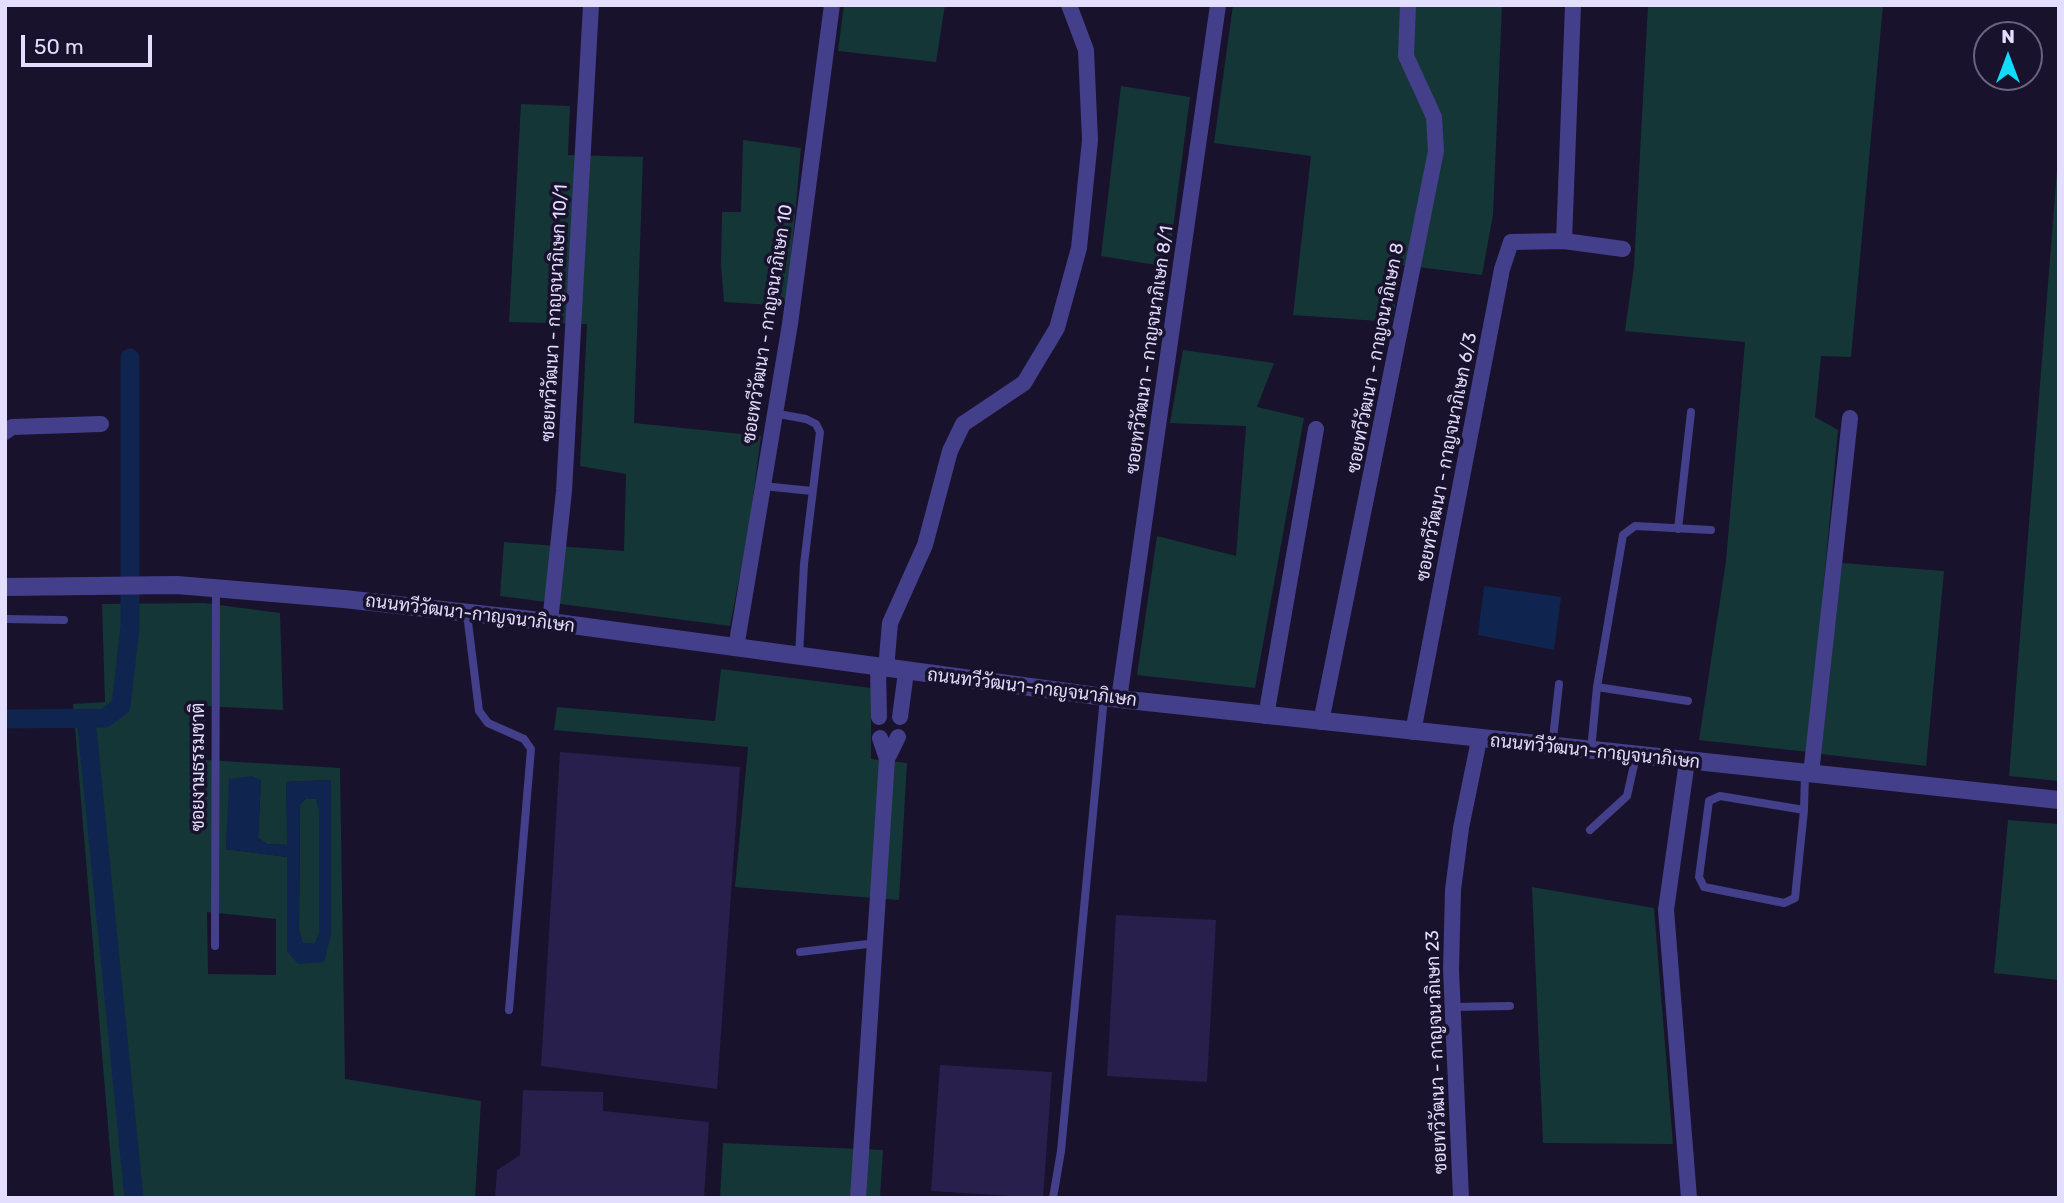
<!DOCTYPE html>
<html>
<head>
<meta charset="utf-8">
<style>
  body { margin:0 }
  #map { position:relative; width:2064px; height:1203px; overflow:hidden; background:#18122c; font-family:Rubik,sans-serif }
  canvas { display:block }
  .frame { position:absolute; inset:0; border:7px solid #e3defe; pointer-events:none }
  .north { position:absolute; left:1973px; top:21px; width:70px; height:70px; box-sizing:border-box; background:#18122c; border:2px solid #696480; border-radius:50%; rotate:0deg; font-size:19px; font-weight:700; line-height:28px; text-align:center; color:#e3defe }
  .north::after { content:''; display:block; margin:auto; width:24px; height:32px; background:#10dbf9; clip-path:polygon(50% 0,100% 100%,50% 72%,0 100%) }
  .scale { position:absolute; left:21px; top:35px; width:131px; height:32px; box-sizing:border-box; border:4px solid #e3defe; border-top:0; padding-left:9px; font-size:21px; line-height:24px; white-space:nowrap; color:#e3defe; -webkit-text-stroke:5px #18122c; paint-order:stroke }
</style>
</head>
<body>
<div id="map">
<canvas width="2064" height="1203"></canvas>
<div class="frame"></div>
<div class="north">N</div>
<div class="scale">50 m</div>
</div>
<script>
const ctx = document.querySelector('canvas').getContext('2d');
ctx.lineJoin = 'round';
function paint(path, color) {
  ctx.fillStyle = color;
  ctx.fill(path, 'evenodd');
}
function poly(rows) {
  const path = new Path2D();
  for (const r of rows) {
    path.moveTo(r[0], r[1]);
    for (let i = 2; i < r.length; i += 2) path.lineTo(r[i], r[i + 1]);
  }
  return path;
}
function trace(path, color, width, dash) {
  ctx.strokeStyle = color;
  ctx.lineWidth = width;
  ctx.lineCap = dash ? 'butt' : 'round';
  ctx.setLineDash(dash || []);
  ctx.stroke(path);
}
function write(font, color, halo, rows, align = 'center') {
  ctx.font = font + ' Rubik,Sarabun,sans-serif';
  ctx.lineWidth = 7;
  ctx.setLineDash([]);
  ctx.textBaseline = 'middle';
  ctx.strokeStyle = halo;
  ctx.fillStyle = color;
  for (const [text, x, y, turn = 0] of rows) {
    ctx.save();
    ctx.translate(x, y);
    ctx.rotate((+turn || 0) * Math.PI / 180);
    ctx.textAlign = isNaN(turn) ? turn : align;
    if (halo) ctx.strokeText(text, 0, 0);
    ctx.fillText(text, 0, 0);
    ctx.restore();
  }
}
paint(poly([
  [844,5,945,5,936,62,838,51],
  [1233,5,1502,5,1493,215,1482,275,1402,265,1392,322,1293,315,1311,156,1214,143],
  [1648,5,1883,5,1851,357,1821,356,1815,417,1838,430,1808,752,1699,740,1726,561,1745,342,1625,331,1634,266],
  [1121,86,1190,97,1168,267,1101,256],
  [521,104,570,106,568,155,643,157,634,423,761,436,749,527,730,626,500,596,504,542,624,551,626,474,580,466,587,324,509,322],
  [743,140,801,148,787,306,724,302,721,264,722,212,741,212],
  [2059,145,2059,781,2009,776],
  [1183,350,1274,363,1257,407,1304,418,1255,688,1137,675,1157,536,1236,556,1246,426,1170,423],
  [1842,563,1944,571,1926,766,1821,754],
  [204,603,280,613,283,710,205,706,206,760,340,768,345,1079,481,1101,475,1198,114,1198,73,704,105,702,102,604],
  [230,779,261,780,258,838,267,844,288,845,286,782,331,780,324,962,287,951,287,857,226,849],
  [207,912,276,919,276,975,208,974],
  [721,669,871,688,871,759,907,763,899,900,735,887,748,747,554,730,557,707,715,721],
  [306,798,316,799,319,809,319,934,315,944,302,943,299,930,300,805],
  [2008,820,2059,824,2059,980,1994,973],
  [1532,887,1654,908,1673,1144,1543,1143],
  [723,1143,883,1150,880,1198,720,1198]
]), '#153636');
paint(poly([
  [1484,586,1561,597,1554,650,1478,635],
  [252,776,261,780,258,838,267,844,287,845,286,782,331,780,331,935,324,962,298,964,287,951,287,857,226,849,229,779],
  [306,798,316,799,319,809,319,934,314,944,303,943,299,930,300,805]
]), '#0f254f');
trace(poly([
  [86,718,134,1198],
  [5,719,105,718,121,706,130,627,130,358]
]), '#0f254f', 19);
paint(poly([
  [560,752,740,767,717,1089,541,1066],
  [1116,915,1216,920,1207,1082,1107,1076],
  [940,1065,1052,1072,1043,1198,931,1191],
  [523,1090,603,1092,603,1111,709,1122,704,1198,495,1198,497,1170,520,1155]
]), '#291f4d');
trace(poly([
  [773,413,806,419,816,424,820,432,804,564,799,655],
  [763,486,812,491],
  [1678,529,1691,412],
  [467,614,479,711,488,723,524,739,531,749,509,1010],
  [5,619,64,620],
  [1597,687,1688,701],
  [1552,747,1559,684],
  [1591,750,1597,687,1623,535,1635,526,1711,530],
  [1804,810,1720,796,1709,801,1699,877,1704,887,1784,903,1795,898,1804,810,1805,773],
  [1590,830,1627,796,1636,756],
  [215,946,216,589],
  [800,952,876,943],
  [1453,1007,1510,1006],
  [1053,1198,1061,1151,1104,697]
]), '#443f8a', 8);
trace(poly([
  [1564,241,1573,5],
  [5,432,12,427,101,424],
  [550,622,564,491,591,5],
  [736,648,790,324,832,5],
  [878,668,879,717],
  [886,669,890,623,925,545,950,451,963,424,1024,383,1057,328,1079,248,1090,140,1086,50,1069,5],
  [1119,699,1218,5],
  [1266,716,1316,429],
  [900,717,906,672],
  [1321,722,1436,151,1434,117,1406,56,1408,5],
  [1413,732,1502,269,1511,242,1564,241,1623,249],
  [880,738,887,759],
  [1687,761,1666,910,1689,1198],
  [1811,774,1850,418],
  [858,1198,887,759,898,737],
  [1461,1198,1451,970,1453,890,1461,828,1479,740]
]), '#443f8a', 16);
trace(poly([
  [5,587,177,585,344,599,550,622,1119,699,2059,800]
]), '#443f8a', 18);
write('18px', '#e3defe', '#18122c', [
  ["ซอยทวีวัฒนา - กาญจนาภิเษก 10/1",555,313,-87],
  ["ซอยทวีวัฒนา - กาญจนาภิเษก 10",768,324,-81],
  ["ซอยทวีวัฒนา - กาญจนาภิเษก 8/1",1150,350,-82],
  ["ซอยทวีวัฒนา - กาญจนาภิเษก 8",1376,358,-79],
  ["ซอยทวีวัฒนา - กาญจนาภิเษก 6/3",1447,457,-79],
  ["ถนนทวีวัฒนา-กาญจนาภิเษก",470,614,7],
  ["ถนนทวีวัฒนา-กาญจนาภิเษก",1032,688,7],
  ["ถนนทวีวัฒนา-กาญจนาภิเษก",1595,752,6],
  ["ซอยงามธรรมชาติ",199,767,-90],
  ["ซอยทวีวัฒนา - กาญจนาภิเษก 23",1437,1052,-92]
]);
</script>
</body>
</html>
